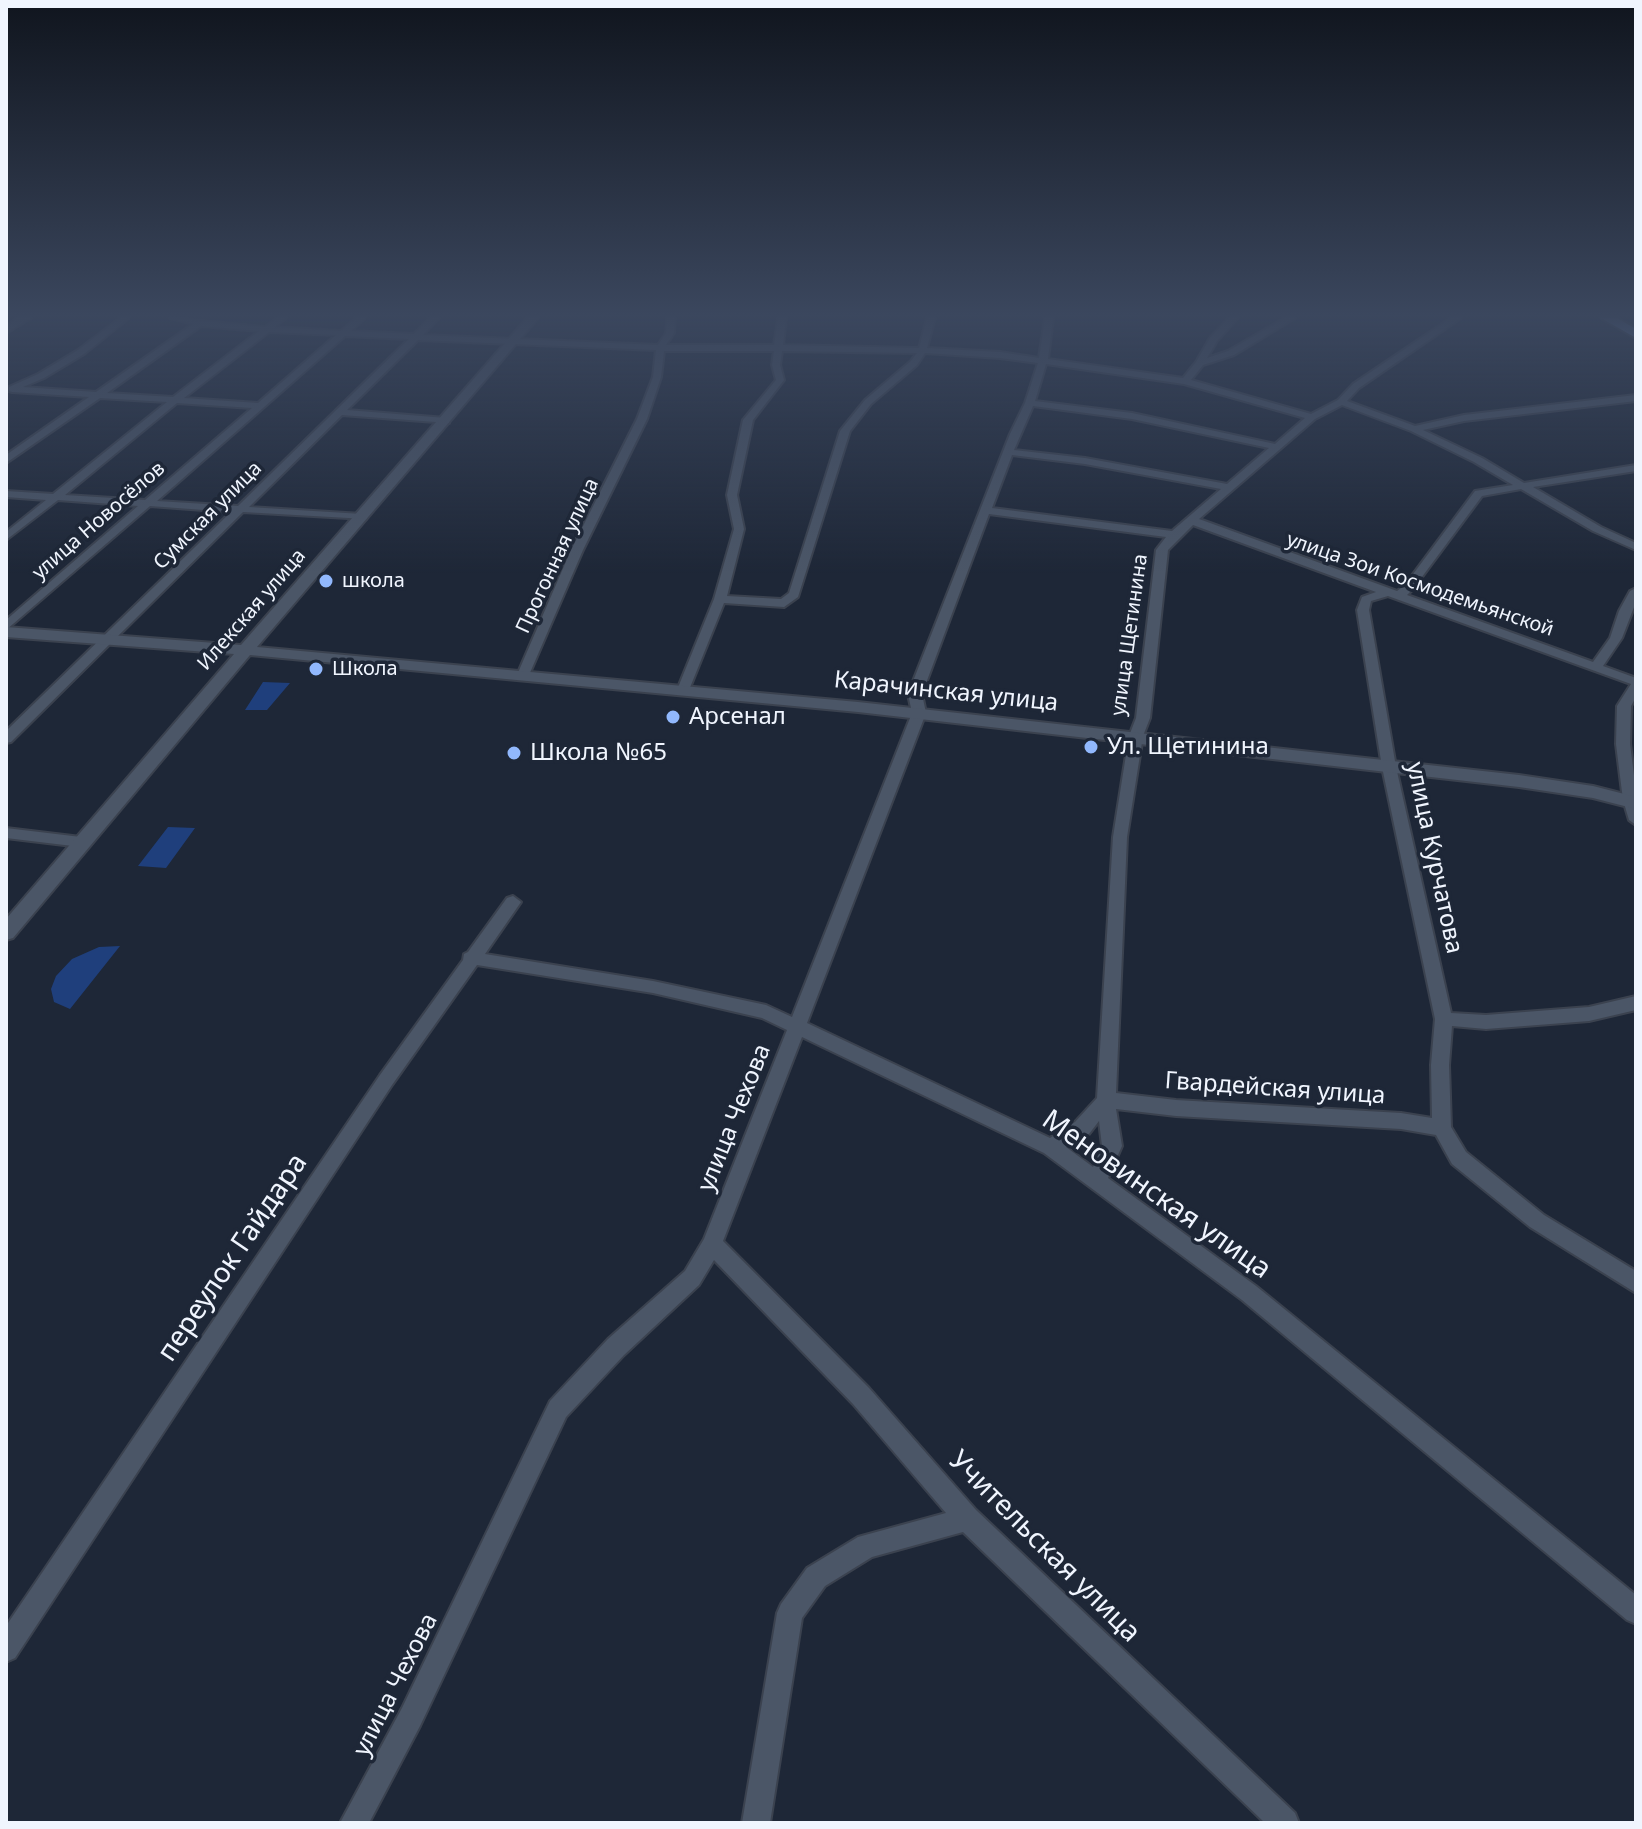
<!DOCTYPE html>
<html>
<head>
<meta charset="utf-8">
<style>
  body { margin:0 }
  #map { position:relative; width:1642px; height:1829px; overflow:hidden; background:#1e2737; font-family:"Noto Sans",sans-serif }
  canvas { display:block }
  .frame { position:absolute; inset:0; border:8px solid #f0f5fe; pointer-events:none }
</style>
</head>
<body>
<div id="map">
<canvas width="1642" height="1829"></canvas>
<div class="frame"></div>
</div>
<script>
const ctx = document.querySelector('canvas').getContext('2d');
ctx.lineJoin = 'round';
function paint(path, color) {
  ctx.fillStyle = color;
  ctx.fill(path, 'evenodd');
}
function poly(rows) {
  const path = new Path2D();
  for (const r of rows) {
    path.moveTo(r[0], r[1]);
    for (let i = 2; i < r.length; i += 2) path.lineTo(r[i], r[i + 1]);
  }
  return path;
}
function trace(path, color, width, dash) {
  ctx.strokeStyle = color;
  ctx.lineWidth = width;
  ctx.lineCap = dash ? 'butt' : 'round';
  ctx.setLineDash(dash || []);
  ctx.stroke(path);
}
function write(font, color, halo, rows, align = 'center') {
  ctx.font = font + ' "Noto Sans",sans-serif';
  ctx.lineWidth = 7;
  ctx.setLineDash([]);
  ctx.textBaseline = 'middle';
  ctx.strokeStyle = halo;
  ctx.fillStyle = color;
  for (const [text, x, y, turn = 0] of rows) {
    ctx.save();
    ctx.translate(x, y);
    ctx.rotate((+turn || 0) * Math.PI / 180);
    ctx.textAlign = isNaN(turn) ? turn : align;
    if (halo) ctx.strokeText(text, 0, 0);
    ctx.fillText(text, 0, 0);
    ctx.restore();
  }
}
paint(poly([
  [263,682,290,683,267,710,245,710],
  [168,827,195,828,166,868,138,866],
  [120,946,70,1009,54,1002,51,989,56,976,72,959,99,947]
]), '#1f3f7c');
const minor = poly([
  [120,318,129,318,84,354,44,378,23,387,96,392,193,324,170,318,265,327,277,318,286,318,275,327,341,331,356,318,365,318,351,331,414,334,430,318,439,318,423,335,658,345,666,333,667,318,675,318,674,333,666,345,774,345,778,318,786,318,783,345,919,348,927,318,935,318,927,348,1000,352,1039,358,1045,318,1053,318,1048,359,1183,378,1196,362,1210,338,1229,318,1238,318,1217,341,1207,358,1228,351,1285,318,1295,318,1234,355,1203,365,1191,380,1311,414,1338,400,1353,384,1451,318,1461,318,1359,388,1347,401,1415,426,1464,415,1636,395,1636,401,1464,421,1423,430,1482,458,1524,483,1636,465,1636,471,1533,487,1601,527,1636,543,1636,550,1593,531,1521,489,1482,496,1413,589,1407,595,1593,662,1610,638,1619,611,1630,591,1636,588,1636,602,1622,638,1603,666,1636,678,1636,697,1631,706,1630,744,1636,791,1636,825,1629,820,1623,800,1616,744,1617,706,1631,684,1388,596,1371,601,1369,610,1396,767,1451,1013,1486,1015,1589,1007,1636,996,1636,1010,1589,1021,1486,1029,1452,1026,1449,1065,1451,1127,1466,1152,1544,1215,1636,1271,1636,1293,1530,1227,1452,1164,1436,1135,1401,1129,1176,1116,1116,1109,1122,1146,1108,1178,1256,1286,1636,1595,1636,1624,1627,1620,1242,1300,1044,1153,802,1037,723,1241,869,1388,976,1510,1295,1813,1299,1823,1265,1823,963,1532,872,1557,825,1586,802,1618,770,1823,742,1823,777,1613,781,1604,807,1568,858,1537,946,1513,853,1404,714,1260,699,1285,624,1355,566,1417,420,1726,369,1823,340,1823,402,1708,550,1401,608,1339,685,1271,704,1239,787,1030,762,1018,653,993,477,965,392,1085,15,1658,6,1662,6,1626,380,1075,463,960,464,954,468,952,507,898,513,896,521,902,485,954,653,981,766,1005,792,1017,912,713,908,694,1010,434,1025,403,1038,363,1000,358,925,353,917,365,871,404,850,431,798,597,784,607,724,603,689,690,683,694,677,690,714,599,734,529,727,495,743,420,776,380,772,365,774,351,664,351,661,377,647,419,583,550,529,675,523,679,517,675,571,550,637,419,653,377,656,350,418,340,347,410,446,418,449,419,449,423,342,415,249,507,362,514,367,517,366,519,243,512,11,742,6,743,6,731,231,512,150,506,6,630,6,620,138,506,58,500,6,540,6,532,46,500,6,497,6,491,53,494,167,402,100,398,6,463,6,455,89,397,12,392,9,391,9,387,38,374,78,350,120,318],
  [201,326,259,331,173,397,107,393,201,326],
  [269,332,336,335,258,403,184,398,269,332],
  [345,336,409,339,238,506,157,501,345,336],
  [782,351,917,353,911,361,865,400,840,431,789,593,781,599,727,596,744,529,737,495,753,420,784,380,780,365,782,351],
  [1046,364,1184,384,1305,418,1275,444,1132,413,1035,401,1046,364],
  [177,403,252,408,145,500,65,495,177,403],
  [1342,405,1411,431,1474,462,1513,485,1475,491,1405,585,1397,591,1199,519,1315,419,1342,405],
  [1033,406,1132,419,1269,448,1227,484,1085,458,1014,450,1033,406],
  [1012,455,1085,464,1221,489,1172,531,992,508,1012,455],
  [989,514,1166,537,1156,550,1136,718,1129,736,1113,837,1097,1098,1075,1122,1050,1138,807,1023,926,713,922,694,989,514],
  [1193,525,1376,592,1362,597,1357,610,1382,767,1435,1019,1431,1065,1432,1118,1401,1113,1176,1100,1116,1093,1127,837,1143,736,1150,718,1168,550,1193,525],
  [1099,1121,1102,1146,1093,1167,1066,1147,1089,1134,1099,1121],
  [6,828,81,837,89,842,81,847,6,838,6,828]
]);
const tertiary = poly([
  [18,318,31,318,6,333,6,326,18,318],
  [527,318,538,318,257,647,858,702,1519,775,1593,786,1636,797,1636,809,1593,798,1519,787,858,712,250,655,13,938,6,940,6,919,234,654,6,637,6,627,241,645,527,318]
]);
const trunk = poly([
  [1601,318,1617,318,1636,329,1636,338,1601,318]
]);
trace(minor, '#3b424f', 4);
trace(tertiary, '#3b424f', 4);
trace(trunk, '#3b424f', 4);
paint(minor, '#4b5667');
paint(tertiary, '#4b5667');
paint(trunk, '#6c8bc3');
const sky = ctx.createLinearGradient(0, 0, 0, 574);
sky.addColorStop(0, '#10151e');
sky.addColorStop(0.55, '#3b475e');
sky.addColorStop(1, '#3b475e00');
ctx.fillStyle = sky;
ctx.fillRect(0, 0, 1642, 574);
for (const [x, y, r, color] of [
  [326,581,8,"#91b8fd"],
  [316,669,8,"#91b8fd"],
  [673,717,8,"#91b8fd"],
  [1091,747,8,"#91b8fd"],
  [514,753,8,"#91b8fd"]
]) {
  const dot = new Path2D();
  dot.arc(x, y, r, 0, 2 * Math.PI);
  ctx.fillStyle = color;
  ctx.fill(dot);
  trace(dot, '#1e2737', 3);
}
write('20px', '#f0f5fe', '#1e2737', [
  ["Сумская улица",208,516,-45],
  ["улица Новосёлов",99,521,-41],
  ["Прогонная улица",558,556,-65],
  ["улица Зои Космодемьянской",1420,585,19],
  ["Илекская улица",252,610,-49],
  ["улица Щетинина",1130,635,-82]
]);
write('20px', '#f0f5fe', '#1e2737', [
  ["школа",342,581],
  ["Школа",332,669]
], 'left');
write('24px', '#f0f5fe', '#1e2737', [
  ["Карачинская улица",946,692,6],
  ["улица Курчатова",1434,858,78],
  ["Гвардейская улица",1275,1089,4],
  ["улица Чехова",735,1118,-68],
  ["улица Чехова",396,1685,-63]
]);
write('24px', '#f0f5fe', '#1e2737', [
  ["Арсенал",689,717],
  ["Ул. Щетинина",1107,747],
  ["Школа №65",530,753]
], 'left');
write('28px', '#f0f5fe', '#1e2737', [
  ["Меновинская улица",1156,1195,35],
  ["переулок Гайдара",233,1258,-56],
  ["Учительская улица",1044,1547,45]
]);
</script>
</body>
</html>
